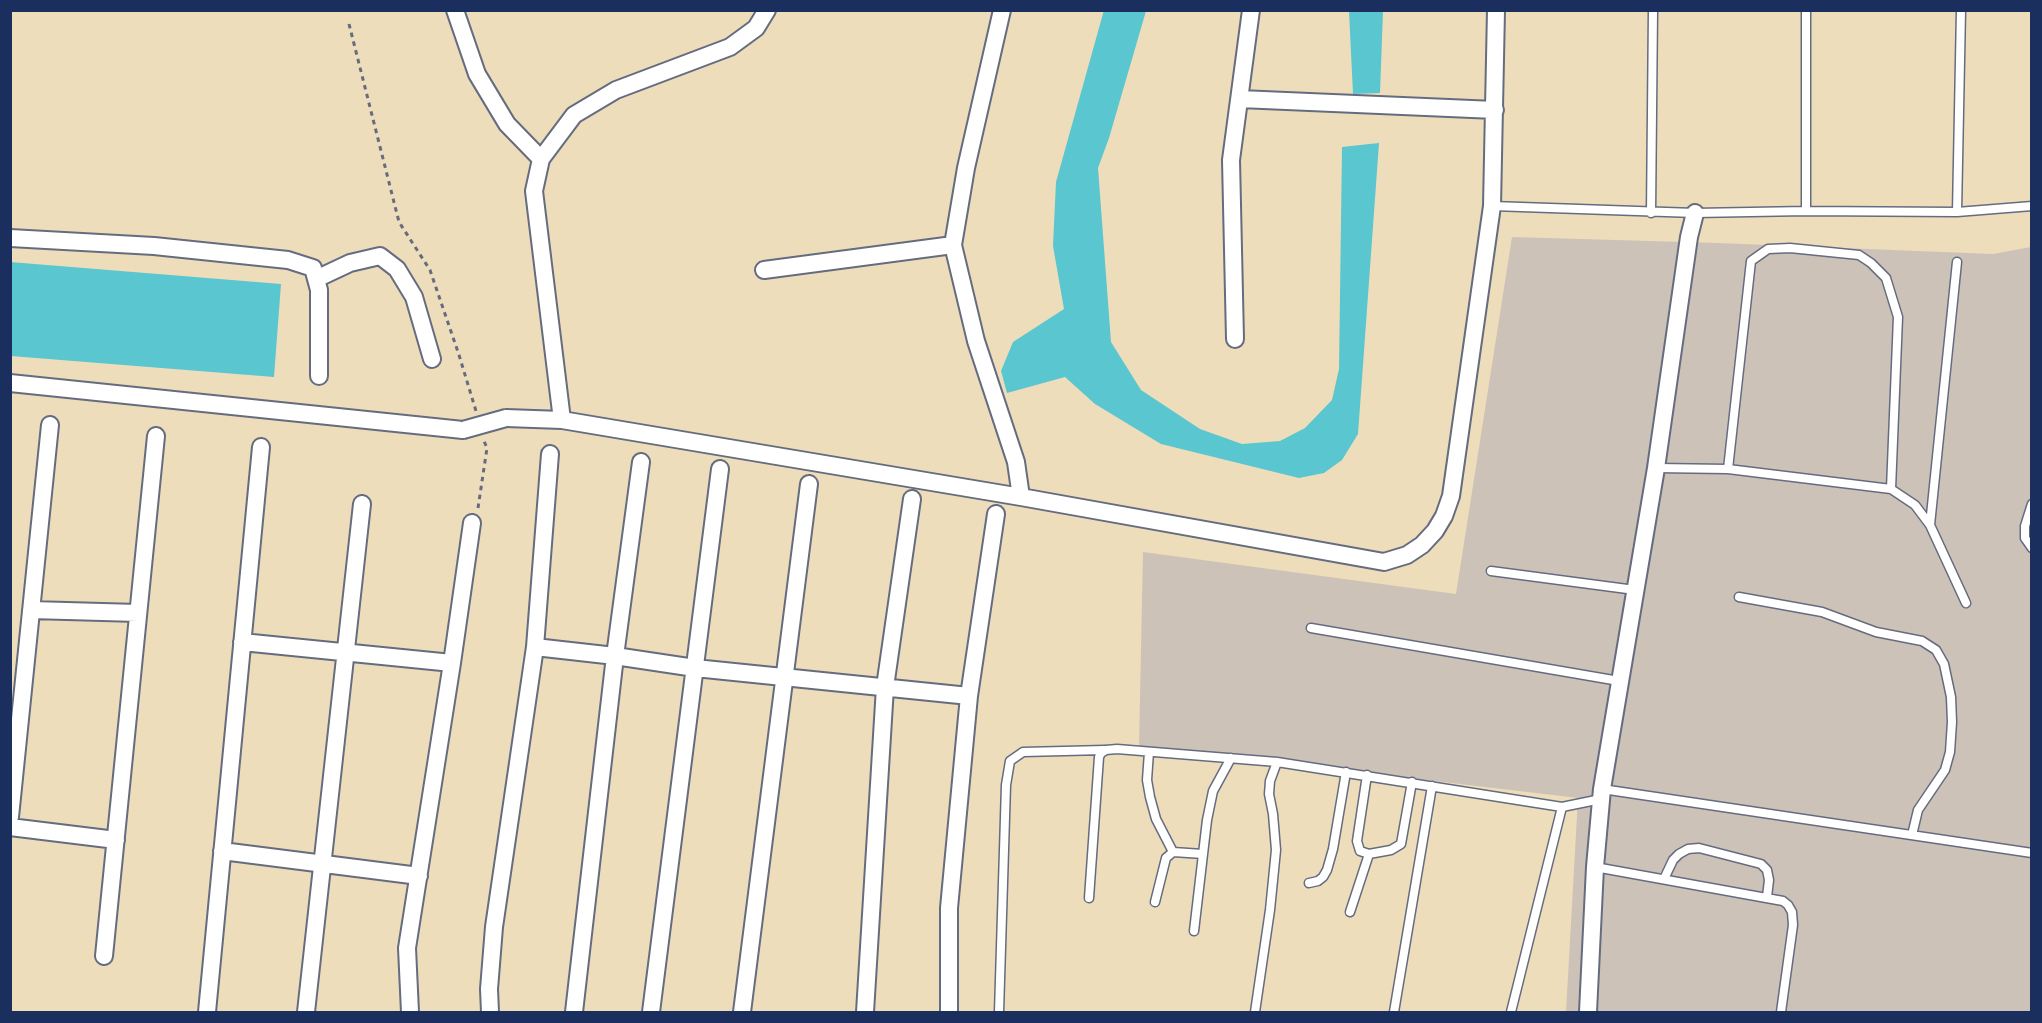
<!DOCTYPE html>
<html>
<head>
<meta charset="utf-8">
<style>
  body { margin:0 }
  #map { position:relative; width:2042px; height:1023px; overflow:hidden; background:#edb; font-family:"Libre Bodoni",serif }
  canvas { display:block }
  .frame { position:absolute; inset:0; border:12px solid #1b2f5e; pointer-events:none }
</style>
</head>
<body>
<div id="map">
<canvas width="2042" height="1023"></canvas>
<div class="frame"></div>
</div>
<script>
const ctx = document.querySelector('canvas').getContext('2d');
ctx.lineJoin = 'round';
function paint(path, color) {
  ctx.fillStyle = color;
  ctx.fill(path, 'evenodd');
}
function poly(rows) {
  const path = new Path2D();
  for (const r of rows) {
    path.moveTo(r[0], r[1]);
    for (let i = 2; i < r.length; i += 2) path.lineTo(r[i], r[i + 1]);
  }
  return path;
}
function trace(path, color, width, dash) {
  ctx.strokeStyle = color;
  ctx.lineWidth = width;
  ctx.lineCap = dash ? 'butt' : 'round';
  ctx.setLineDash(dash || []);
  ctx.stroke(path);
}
paint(poly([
  [1512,237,1718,243,1993,254,2031,247,2031,1012,1566,1012,1578,798,1139,746,1143,552,1456,594]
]), '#ccc2b8');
paint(poly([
  [1104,10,1146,11,1109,138,1098,168,1111,342,1141,390,1200,429,1242,444,1280,441,1305,428,1332,400,1339,369,1342,147,1379,143,1358,434,1342,460,1324,473,1299,478,1161,444,1095,404,1065,377,1007,393,1001,371,1013,342,1064,309,1053,246,1056,182],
  [1349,11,1383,11,1380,93,1353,94],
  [10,262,281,284,274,377,11,356]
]), '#59c6d0');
const lane = poly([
  [1806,10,1806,211],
  [1492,206,1695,213,1806,211,1957,212,2032,206],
  [1957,212,1961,10],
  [1651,213,1653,10],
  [1656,468,1728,469,1891,489,1915,505,1930,525,1966,603],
  [1728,469,1751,261,1768,249,1790,248,1859,255,1871,263,1886,278,1898,317,1891,489],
  [2032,504,2025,526,2025,538,2032,548],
  [1930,525,1957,262],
  [1491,571,1635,590],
  [1739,597,1822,612,1876,632,1922,641,1936,650,1944,664,1951,697,1952,722,1950,752,1945,770,1918,810,1912,835],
  [1311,628,1619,681],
  [1149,752,1147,780,1150,797,1156,819,1173,852],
  [1367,775,1357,841,1360,851,1369,854,1391,850,1401,844,1412,782],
  [1602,789,2032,853],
  [1595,867,1783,901,1788,905,1792,912,1793,925,1781,1012],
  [1664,879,1673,860,1679,854,1688,849,1699,848,1761,864,1767,870,1769,880,1767,897],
  [1309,883,1318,881,1323,877,1327,870,1333,849,1346,772],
  [1089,898,1099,757,1101,753,1106,750,1117,749,1277,762,1562,807,1601,799],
  [1155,902,1166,858,1173,852,1203,854],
  [1350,912,1369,854],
  [1194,931,1207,820,1213,791,1231,758],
  [999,1012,1006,785,1010,761,1023,752,1105,750],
  [1255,1012,1270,910,1276,850,1273,814,1269,794,1270,781,1277,762],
  [1394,1012,1432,786],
  [1511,1012,1562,807]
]);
const street = poly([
  [455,10,477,74,507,124,541,159],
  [1002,10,966,168,953,245,976,341,1016,462,1021,497],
  [1240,99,1495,110],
  [10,238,154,246,288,260,313,268,319,290,319,376],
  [764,270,953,245],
  [316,279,350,263,380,256,397,269,414,297,432,359],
  [1235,339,1231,160,1251,10],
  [10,383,463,430],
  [506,418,562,420,1021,497,1384,562,1407,555,1422,545,1435,531,1444,516,1451,496,1492,206,1496,10],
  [562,420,534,191,541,159,574,115,616,90,730,47,756,28,767,10],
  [31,610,138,613],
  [242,642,452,663],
  [535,647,615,656,695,668,969,696],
  [10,817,50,425],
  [10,827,116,840],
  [222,851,419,876],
  [104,956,156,436],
  [207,1012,261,447],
  [306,1012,362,504],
  [410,1012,407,948,452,663,472,523],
  [490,1012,489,989,494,927,535,647,550,454],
  [574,1012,615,656,641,462],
  [651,1012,720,469],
  [742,1012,809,484],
  [865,1012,885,687,912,499],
  [949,1012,949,908,969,696,996,514],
  [1588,1012,1595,867,1602,789,1656,468,1689,237,1695,213]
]);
trace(lane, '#656c7f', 11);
trace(street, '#656c7f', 20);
trace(poly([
  [349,24,399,222,430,270,459,355,476,411],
  [478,508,487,448,484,441]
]), '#656c7f', 3, [4.5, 4.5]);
trace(lane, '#fff', 8);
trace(street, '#fff', 16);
const streetBridge = poly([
  [463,430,506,418]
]);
trace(streetBridge, '#656c7f', 20, []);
trace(streetBridge, '#fff', 16);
</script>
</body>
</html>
